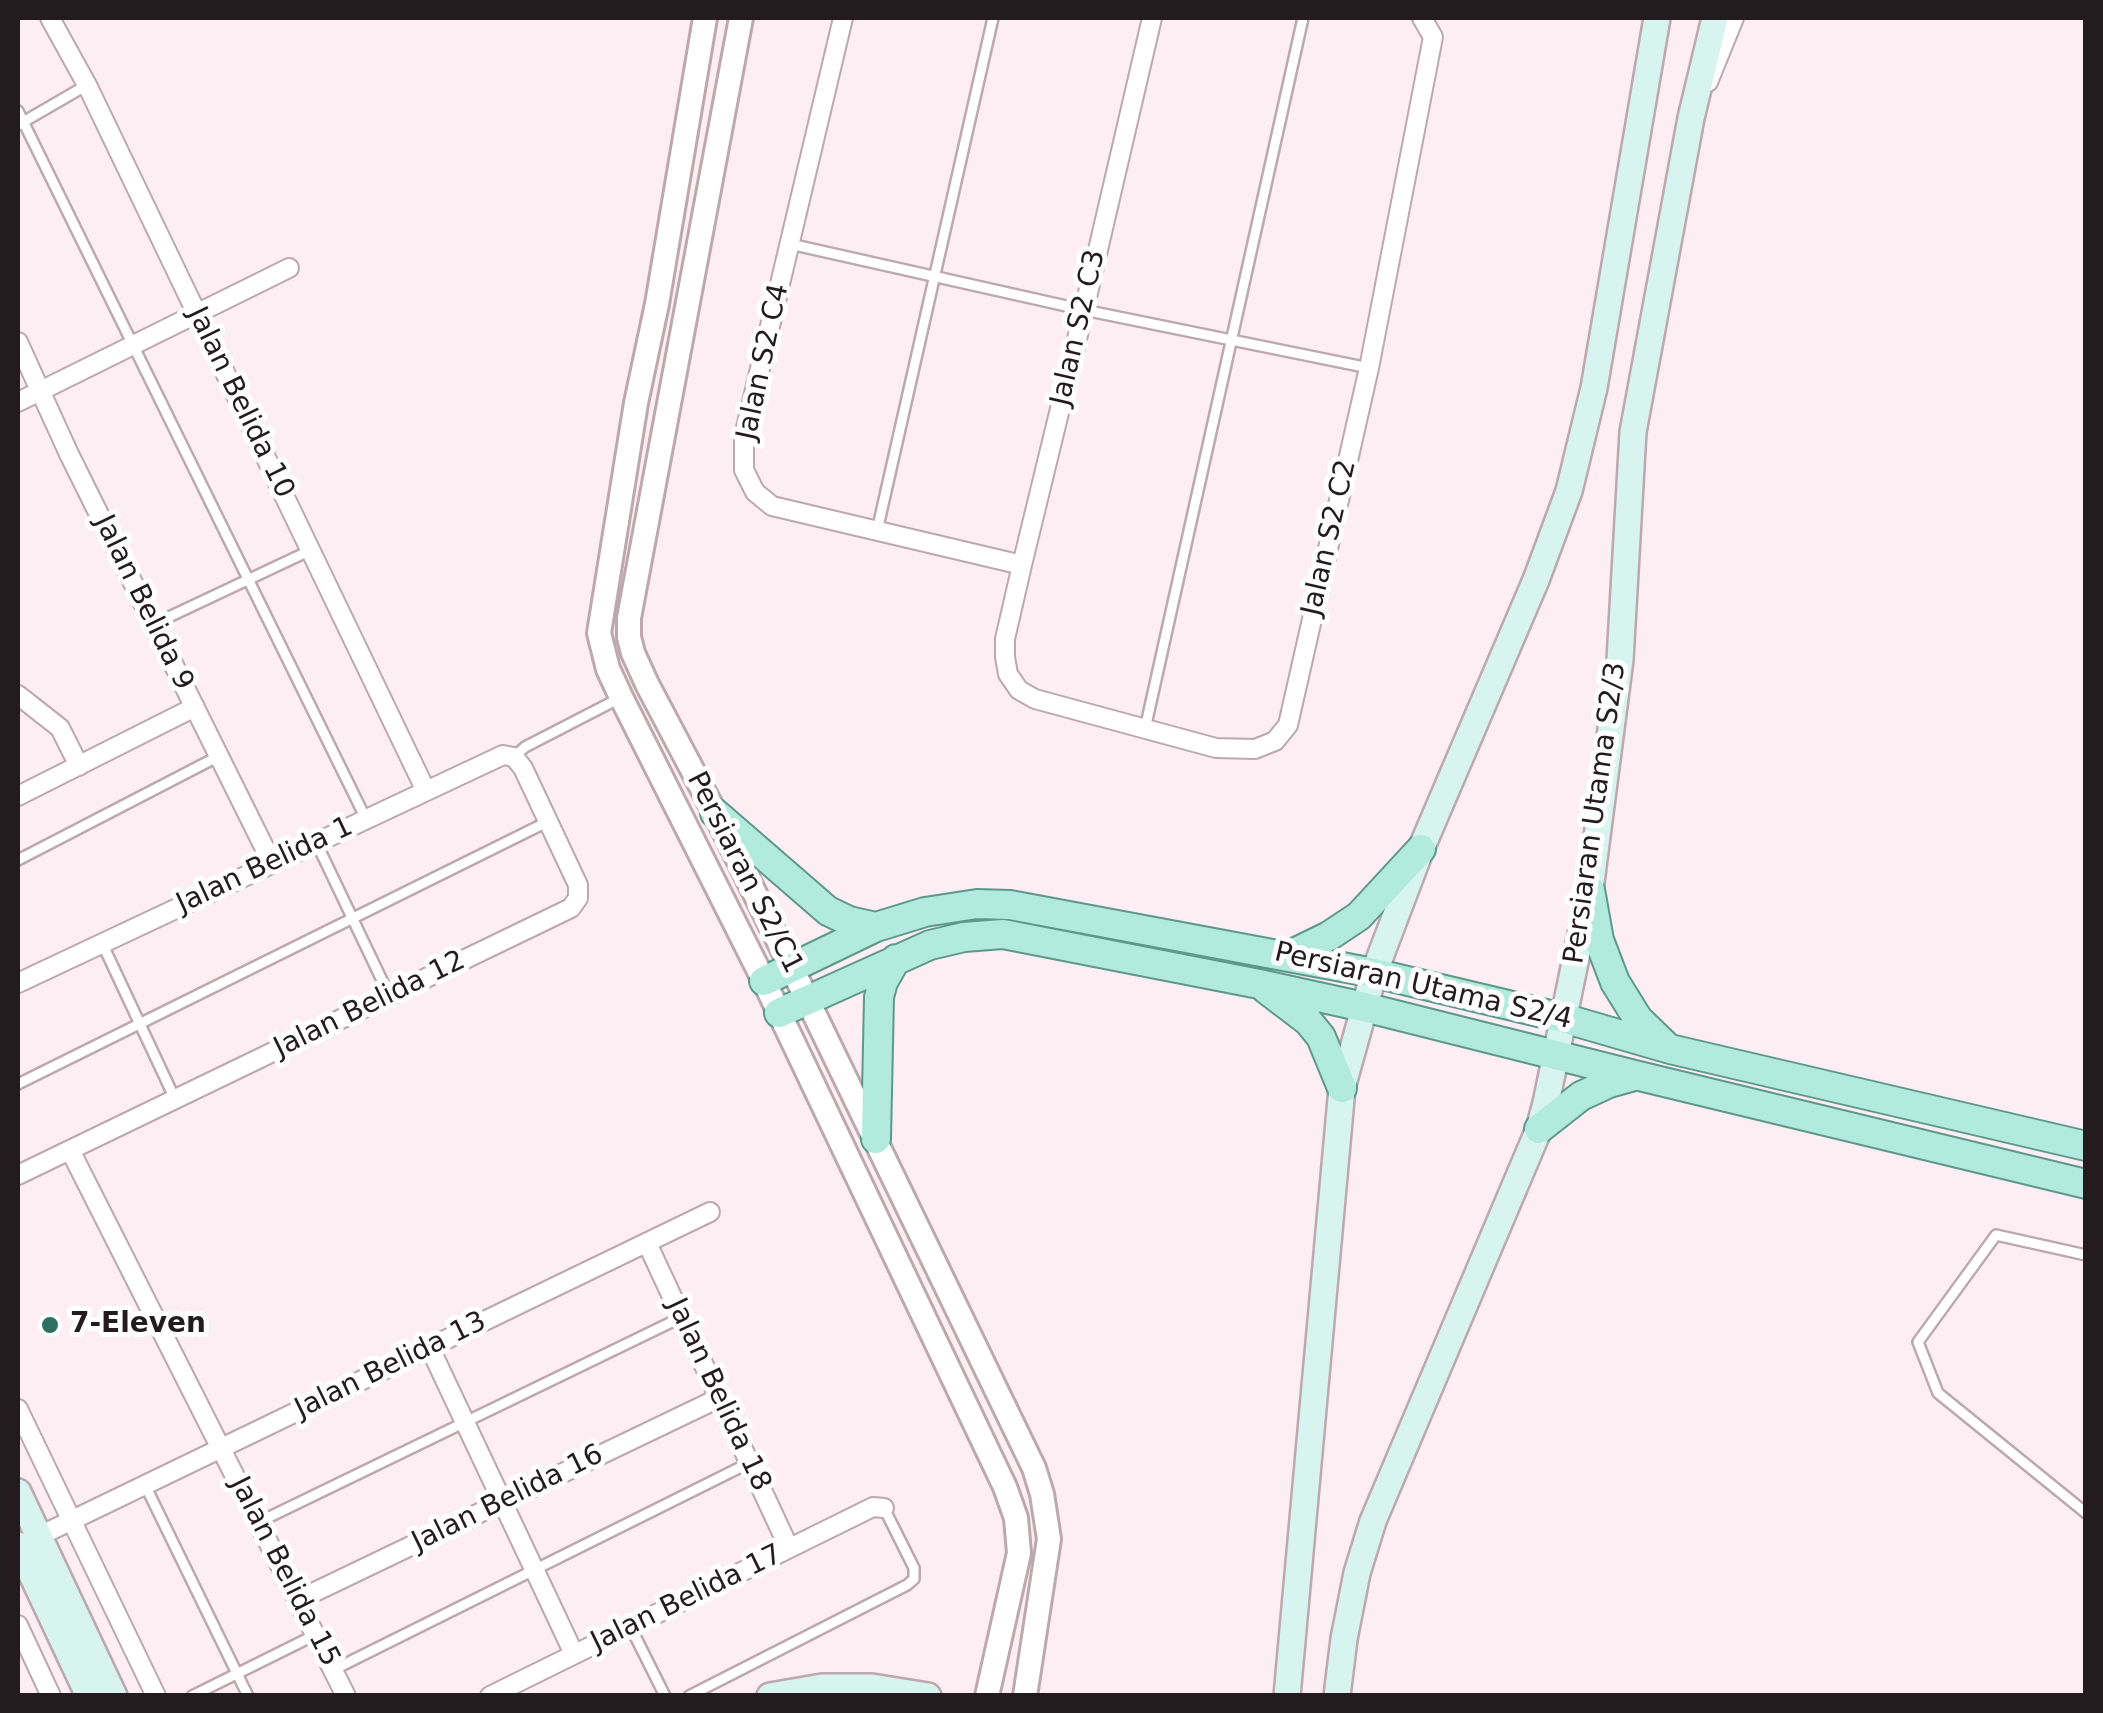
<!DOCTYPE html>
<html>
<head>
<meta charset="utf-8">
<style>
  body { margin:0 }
  #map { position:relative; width:2103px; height:1713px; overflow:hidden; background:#fceef2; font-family:"DejaVu Sans",sans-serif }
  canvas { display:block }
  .frame { position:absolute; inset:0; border:20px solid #231b1d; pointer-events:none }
</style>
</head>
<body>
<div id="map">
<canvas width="2103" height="1713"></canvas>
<div class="frame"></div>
</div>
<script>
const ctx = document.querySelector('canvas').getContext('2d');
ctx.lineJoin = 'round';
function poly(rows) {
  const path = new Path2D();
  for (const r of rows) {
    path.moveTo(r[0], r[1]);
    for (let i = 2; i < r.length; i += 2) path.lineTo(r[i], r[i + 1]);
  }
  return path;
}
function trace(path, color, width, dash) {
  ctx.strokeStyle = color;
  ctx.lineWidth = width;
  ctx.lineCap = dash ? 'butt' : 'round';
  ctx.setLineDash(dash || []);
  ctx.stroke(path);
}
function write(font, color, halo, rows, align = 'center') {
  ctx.font = font + ' "DejaVu Sans",sans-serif';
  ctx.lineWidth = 10;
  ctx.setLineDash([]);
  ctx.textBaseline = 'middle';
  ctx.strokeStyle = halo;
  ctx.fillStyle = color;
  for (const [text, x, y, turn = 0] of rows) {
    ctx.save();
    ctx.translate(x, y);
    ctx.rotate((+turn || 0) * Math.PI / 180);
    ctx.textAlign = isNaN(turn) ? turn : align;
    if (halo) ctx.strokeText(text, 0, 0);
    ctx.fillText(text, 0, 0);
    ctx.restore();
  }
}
const service = poly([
  [18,111,366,819],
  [18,125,87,85],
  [790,244,1084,310,1369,368],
  [877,531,993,18],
  [154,624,311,550],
  [1145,729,1303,18],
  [514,757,525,747,620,698],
  [316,842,389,995],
  [18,860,219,756],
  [102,943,175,1099],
  [18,1084,549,821],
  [2086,1255,1996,1235,1918,1342,1938,1393,2086,1513],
  [145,1485,248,1696],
  [259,1522,682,1317],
  [630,1626,665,1696],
  [333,1670,749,1463],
  [192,1696,315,1635],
  [689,1696,907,1585,914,1579,914,1568,884,1508]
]);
const minor = poly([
  [50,18,87,85,426,791],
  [843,18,744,436,744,470,755,492,772,506,1022,565],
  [1152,18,1084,310,1022,565,1005,639,1005,657,1008,674,1019,690,1035,699,1216,748,1255,749,1275,741,1288,725,1369,368,1433,37,1422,18],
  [1708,82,1734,18],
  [18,342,69,454,272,863],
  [18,402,289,268],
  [18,695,60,728,79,766],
  [18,796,195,707],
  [18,983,503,755,514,757,523,768,578,885,578,898,571,908,18,1175],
  [70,1150,346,1696],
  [647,1243,789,1548],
  [430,1348,574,1654],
  [18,1409,156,1696],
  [31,1540,710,1212],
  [298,1600,719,1398],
  [18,1625,51,1696],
  [490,1696,873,1507,884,1508]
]);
const tertiary = poly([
  [705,18,657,304,636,403,599,633,608,669,621,697,764,981,1005,1487,1016,1518,1019,1553,987,1696],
  [741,18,629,618,629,637,633,653,647,684,715,813,807,999,1034,1468,1042,1494,1049,1539,1025,1696]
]);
const secondary = poly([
  [18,1492,114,1696],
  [18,1545,89,1696],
  [770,1696,822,1687,872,1687,928,1696],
  [1287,1696,1342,1088,1374,973,1421,849,1536,580,1569,491,1594,388,1657,18],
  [1337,1696,1344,1639,1357,1573,1373,1521,1539,1129,1546,1103,1590,890,1620,660,1633,432,1691,118,1715,18]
]);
const primary = poly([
  [715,813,828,911,849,921,876,927],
  [1590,890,1599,940,1615,982,1638,1019,1666,1046],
  [1290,955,1329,936,1359,916,1421,849],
  [764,981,876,927,925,912,977,904,1010,905,1374,973,1563,1018,1670,1049,2086,1146],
  [1266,989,1308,1021,1321,1037,1342,1088],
  [779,1013,930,945,964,937,1003,934,1259,984,1364,1007,1635,1075,2086,1184],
  [1539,1129,1581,1096,1609,1083,1634,1076],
  [876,1139,879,997,883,982,896,959]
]);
trace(service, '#bda8ad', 14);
trace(minor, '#bda8ad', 22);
trace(tertiary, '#bda8ad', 28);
trace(secondary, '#bda8ad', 30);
trace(primary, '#5e988b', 32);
trace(service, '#fff', 9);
trace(minor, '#fff', 18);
trace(tertiary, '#fff', 22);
trace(secondary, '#d8f4ee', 25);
trace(primary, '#b2eadd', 28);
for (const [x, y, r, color] of [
  [50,1325,10,"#2c7061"]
]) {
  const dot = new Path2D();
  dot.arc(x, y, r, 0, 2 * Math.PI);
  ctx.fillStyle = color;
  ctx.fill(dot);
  trace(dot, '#fff', 4);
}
write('28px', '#231b1d', '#fff', [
  ["Jalan S2 C3",1079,328,-77],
  ["Jalan S2 C4",764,362,-78],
  ["Jalan Belida 10",240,403,64],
  ["Jalan S2 C2",1330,538,-77],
  ["Jalan Belida 9",143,603,64],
  ["Persiaran Utama S2/3",1596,813,-82],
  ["Jalan Belida 1",265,866,-25],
  ["Persiaran S2/C1",744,873,63],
  ["Persiaran Utama S2/4",1423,987,13],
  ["Jalan Belida 12",370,1005,-26],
  ["Jalan Belida 13",391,1366,-26],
  ["Jalan Belida 18",718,1395,65],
  ["Jalan Belida 16",508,1499,-26],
  ["Jalan Belida 15",284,1572,63],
  ["Jalan Belida 17",687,1599,-26]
]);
write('bold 28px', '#231b1d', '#fff', [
  ["7-Eleven",70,1325]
], 'left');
</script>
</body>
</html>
